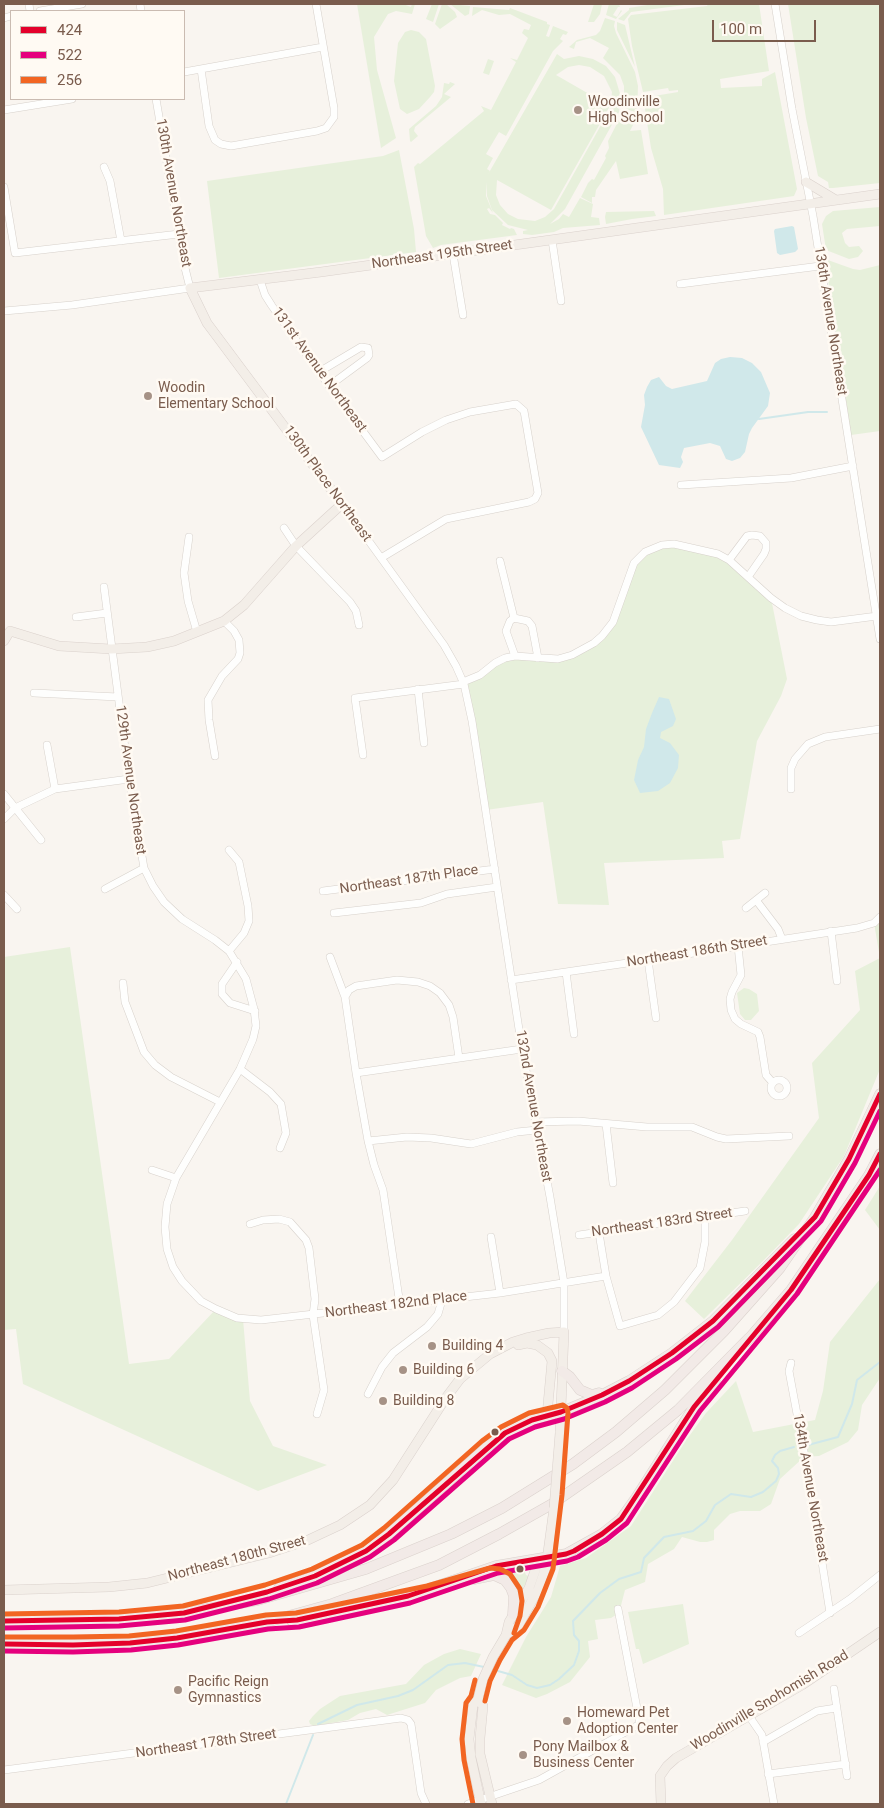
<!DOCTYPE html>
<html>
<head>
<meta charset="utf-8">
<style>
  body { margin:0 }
  #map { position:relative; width:884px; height:1808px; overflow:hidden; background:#f9f5f0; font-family:Roboto,sans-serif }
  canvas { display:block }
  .frame { position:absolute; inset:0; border:5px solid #7a5c4d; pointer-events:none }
  .legend { position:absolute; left:10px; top:10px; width:175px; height:90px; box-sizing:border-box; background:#fffaf3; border:1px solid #cabbb1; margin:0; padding:6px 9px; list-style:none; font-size:15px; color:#7a5c4d }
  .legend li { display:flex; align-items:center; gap:10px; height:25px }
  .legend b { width:25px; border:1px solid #cabbb1 }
  .scale { position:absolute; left:712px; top:20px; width:104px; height:22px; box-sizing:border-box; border:2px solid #7a5c4d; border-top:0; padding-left:6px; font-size:15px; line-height:18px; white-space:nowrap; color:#7a5c4d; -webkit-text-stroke:4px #fffaf3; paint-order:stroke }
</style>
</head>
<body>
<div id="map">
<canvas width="884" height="1808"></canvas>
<div class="frame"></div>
<ul class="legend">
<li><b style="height:6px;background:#e4002b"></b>424</li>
<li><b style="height:6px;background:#e5007d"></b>522</li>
<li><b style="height:6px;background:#f26522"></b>256</li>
</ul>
<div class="scale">100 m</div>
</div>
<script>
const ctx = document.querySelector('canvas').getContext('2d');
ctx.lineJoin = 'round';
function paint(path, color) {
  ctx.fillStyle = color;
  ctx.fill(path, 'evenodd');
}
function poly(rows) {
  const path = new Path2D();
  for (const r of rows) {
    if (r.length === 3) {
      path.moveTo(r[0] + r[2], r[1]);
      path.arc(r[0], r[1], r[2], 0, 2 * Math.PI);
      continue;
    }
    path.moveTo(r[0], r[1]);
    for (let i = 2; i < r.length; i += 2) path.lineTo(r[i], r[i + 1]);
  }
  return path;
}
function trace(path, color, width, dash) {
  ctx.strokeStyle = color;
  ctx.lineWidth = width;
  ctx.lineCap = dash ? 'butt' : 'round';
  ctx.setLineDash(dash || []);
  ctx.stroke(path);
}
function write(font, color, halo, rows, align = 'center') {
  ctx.font = font + ' Roboto,sans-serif';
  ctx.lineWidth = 5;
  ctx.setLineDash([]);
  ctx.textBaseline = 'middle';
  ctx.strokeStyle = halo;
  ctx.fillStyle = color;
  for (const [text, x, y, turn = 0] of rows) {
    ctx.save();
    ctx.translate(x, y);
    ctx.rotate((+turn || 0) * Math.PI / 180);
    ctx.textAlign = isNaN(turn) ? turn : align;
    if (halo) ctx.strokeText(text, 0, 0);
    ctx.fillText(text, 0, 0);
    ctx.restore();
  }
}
paint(poly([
  [357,4,403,4,411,7,412,4,415,4,412,14,396,11,388,14,374,37,377,70,396,138,381,148],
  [432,4,439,4,433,22,426,19],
  [442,4,446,4,455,12,457,17,440,29,435,24],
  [450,4,470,6,469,14,465,16],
  [594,4,602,4,600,14,594,22,588,22],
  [609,4,619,4,620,7,618,7,613,15,617,17,621,10,622,11,616,19,606,15],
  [653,4,692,4,631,12,624,21,618,19,629,10,629,8],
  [708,4,759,4,769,71,720,79,721,88,762,86,762,79,775,72,797,189,794,196,664,215,663,189,651,148,644,102,648,97,678,92,678,90,669,91,668,88,643,92,632,46,628,19,631,15,707,6],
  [788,4,880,4,880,183,833,188,829,188,828,182,818,176,806,118],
  [473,7,509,10,510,8,547,22,547,24,550,25,546,36,549,37,553,26,568,32,566,35,563,34,560,39,563,41,553,51,506,136,499,132,486,154,493,158,487,169,490,171,487,176,557,54,564,59,579,56,593,59,606,66,615,77,621,97,619,112,565,209,550,224,559,219,563,214,569,217,580,198,593,204,591,217,599,218,600,225,563,228,554,232,532,235,523,234,523,231,528,230,508,225,492,210,487,196,487,182,486,196,493,213,489,208,487,209,490,214,495,215,503,223,502,225,510,229,511,228,514,229,517,235,441,245,433,248,426,236,414,167,418,163,420,164,484,111,481,106,491,110,516,62,510,58,517,60,528,38,522,33,524,29,529,30,531,25,510,14,499,15,482,10,472,16],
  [579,65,590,67,604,76,612,92,610,109,554,209,545,217,535,221,518,219,508,214,500,205,496,195,497,180,551,210,610,106,556,75,568,67],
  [605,18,615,21,614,26,616,33,635,72,638,86,637,113,624,108,624,86,620,75,603,58,609,48,590,38,576,42,574,49,569,47,577,40,596,35,600,31],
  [617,22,625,25,635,67,617,30],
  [411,30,419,32,426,39,435,86,434,92,430,97,419,109,407,114,400,109,394,81,398,43,405,32],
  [488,59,494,61,489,75,483,73],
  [450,82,455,84,444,94,451,97,415,127,414,131,418,136,411,142,410,141,409,129,436,106,442,97,444,83,449,84],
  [624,110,638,115,630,131,641,130,648,174,620,179,616,161,596,190,595,197,592,197,592,203,581,197,588,183,592,179,594,180,606,158,605,156,609,148,608,141],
  [399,150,414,229,416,252,219,278,207,181,383,156],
  [880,207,880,226,847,229,842,233,845,243,849,247,859,246,863,251,858,257,849,259,826,250,822,224,826,216,833,211],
  [654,211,656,216,632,219,606,224,605,217,606,212],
  [825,259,853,269,860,270,880,265,880,431,851,435],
  [662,545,718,554,771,598,787,679,781,696,757,741,740,839,722,841,724,858,604,863,609,905,558,904,543,802,486,810,464,684,505,658,547,659,585,649,613,622,634,563],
  [880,917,880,1069,844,1156,799,1224,762,1262,704,1319,685,1301,732,1240,819,1118,812,1063,860,1010,855,971,880,958,874,923],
  [70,947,129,1364,169,1359,216,1309,243,1319,250,1401,273,1446,327,1465,258,1491,23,1384,16,1329,4,1330,4,957],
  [744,988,749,989,757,994,759,1011,751,1020,745,1020,740,1014,737,993],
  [880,1186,880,1230,865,1210],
  [880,1279,880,1378,862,1405,858,1430,848,1442,819,1456,804,1457,780,1479,771,1504,760,1511,740,1511,730,1514,714,1530,714,1540,707,1542,700,1542,682,1537,674,1549,648,1564,645,1582,625,1590,619,1613,611,1618,595,1620,598,1639,588,1641,590,1657,570,1682,547,1694,536,1698,502,1685,526,1637,551,1597,560,1566,586,1558,631,1526,687,1439,706,1413,736,1381,753,1432,815,1420,823,1391,830,1342],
  [521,1568,524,1570,526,1575,529,1576,519,1596,504,1574],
  [683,1604,689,1644,643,1664,639,1649,636,1649,628,1612],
  [460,1649,481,1654,471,1676,460,1678,436,1690,425,1703,387,1715,376,1709,360,1713,348,1720,314,1726,310,1724,309,1721,313,1716,320,1709,340,1696,406,1684,424,1665,444,1654]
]), '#e7f0db');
paint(poly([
  [792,226,794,227,798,249,795,252,780,255,777,253,774,231,775,229],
  [730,357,742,358,752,363,761,372,770,393,768,406,752,428,749,434,745,452,740,458,732,461,726,459,720,446,710,443,684,448,681,457,683,462,680,468,659,465,641,427,645,405,644,395,647,387,651,380,659,377,666,386,672,389,707,381,715,363,721,359],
  [659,697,669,699,676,719,673,726,661,732,660,738,670,743,679,755,678,768,670,783,658,791,640,793,634,780,638,760,644,747,646,729,652,713]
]), '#d0e8ea');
trace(poly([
  [759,419,808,412,827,412],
  [808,1445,838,1437,852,1404,857,1380,880,1362],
  [491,1669,512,1675,527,1685,537,1688,550,1685,559,1679,574,1665,579,1651,579,1641,574,1635,573,1621,600,1593,619,1579,641,1572,644,1558,664,1537,693,1531,706,1521,715,1505,731,1494,751,1497,763,1492,776,1481,779,1474,778,1468,772,1461,775,1455,780,1451,794,1447],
  [318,1724,357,1705,398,1696,413,1690,448,1665,465,1663,484,1667],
  [286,1804,313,1735]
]), '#d0e8ea', 2);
const minor = poly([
  [29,4,30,11],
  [140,4,141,11],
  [775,4,792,109,813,216,880,639],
  [40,11,82,4],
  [4,18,11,16],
  [201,69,209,126,215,140,221,144,231,146,317,131,326,128,334,117,334,108,316,4],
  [184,72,323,47],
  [4,110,72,99],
  [104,167,110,181,121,241],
  [4,187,15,253,179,234],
  [552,240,561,301],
  [453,254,463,315],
  [260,280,265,295,272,306,319,372,382,457,422,432,446,420,470,412,516,404,524,411,538,493,535,499,529,502,446,519,381,558],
  [680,284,820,266],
  [4,311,72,305,190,288,185,268,156,99],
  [319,372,361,347,368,348,369,355,367,358,329,386],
  [681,485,791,478,853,466],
  [342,504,444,645,456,666,464,684,472,721,522,1049,550,1197,564,1283,564,1332],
  [284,528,296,546,350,602,356,611,359,625],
  [189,537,184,573,188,601,197,632],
  [729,560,747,536,752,535,760,536,766,543,766,549,764,554,748,577],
  [500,561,514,618,510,621,506,631,515,656],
  [104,587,129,779,144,868,153,886,164,902,182,919,215,940,229,951,246,979,254,1009,256,1026,253,1039,240,1069,176,1178,167,1204,165,1227,167,1249,173,1267,182,1281,201,1301,216,1309,237,1318,261,1320,500,1293,606,1276],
  [76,617,107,613],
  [514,618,528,621,532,626,538,658],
  [463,682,480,675,495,663,505,658,515,656,558,659,572,655,594,643,602,636,613,622,634,563,645,552,662,545,674,544,718,554,729,560,771,598,785,608,801,616,817,620,831,622,877,616],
  [418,689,424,743],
  [34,693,118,697],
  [47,745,55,789],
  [363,755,355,698,464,684],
  [215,756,209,720,208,700,222,676,238,659,240,653,239,640,234,631,224,621],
  [791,789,791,768,795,759,808,744,825,737,880,729],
  [4,794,41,840],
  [4,819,15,808,55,789,129,779],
  [229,850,239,862,248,906,249,921,244,933,229,951],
  [105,889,144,868],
  [323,891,495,869],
  [4,895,17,909],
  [756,900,778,929,782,939],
  [746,908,765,893],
  [334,913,421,903,447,894,497,887],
  [831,931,837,981],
  [738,946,741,975,732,992,730,999,731,1010,735,1019,741,1024,758,1032,760,1037,766,1075,773,1083],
  [330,957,345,997,356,1073,368,1141,374,1165,383,1190,400,1305],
  [648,960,656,1018],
  [237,962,222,984,222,994,230,1003,255,1011],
  [566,972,574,1034],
  [511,980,648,960,857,928,874,923,880,917],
  [123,983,125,1002,144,1052,155,1065,171,1077,220,1102],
  [345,997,349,990,356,986,397,980,418,982,430,986,440,993,449,1005,453,1017,459,1058],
  [240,1069,270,1092,281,1104,286,1133,280,1148],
  [356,1073,522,1049],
  [779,1088,8],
  [535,1122,578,1121,647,1127,692,1127,717,1137,726,1139,789,1136],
  [606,1124,613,1183],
  [368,1141,407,1137,431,1138,471,1144,517,1132,537,1130],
  [152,1170,176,1178],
  [250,1224,263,1220,279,1219,290,1222,306,1240,309,1248,315,1299,313,1315,324,1390,317,1414],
  [599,1233,606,1276,620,1326,658,1315,674,1302,700,1268,705,1242,705,1217],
  [579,1235,745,1211],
  [491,1237,500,1293],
  [791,1363,789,1371,808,1473,830,1613],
  [368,1394,382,1367,393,1353,427,1327,438,1314,442,1300],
  [799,1633,850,1599,880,1575],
  [834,1689,847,1776],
  [749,1716,762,1735,774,1804],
  [763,1742,817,1711,836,1708],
  [4,1770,401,1718,408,1720,411,1724,421,1793,426,1804],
  [768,1774,846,1764],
  [468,1804,539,1780,640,1724,618,1609]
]);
const major = poly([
  [806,182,836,200],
  [4,641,10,631,59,646,111,649,147,647,174,641,224,621,244,605,296,546,342,504,207,323,190,288,321,272,880,194],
  [518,1345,527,1343,537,1345,548,1353,552,1361,547,1415],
  [4,1590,109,1587,147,1583,269,1553,308,1540,340,1525,370,1505,393,1480,445,1399,460,1379,490,1354,513,1342,526,1338,549,1333,564,1332,560,1433],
  [506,1635,518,1626,538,1590,546,1567,554,1508],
  [478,1699,483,1706,480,1738,480,1754,492,1804],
  [481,1804,471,1758,469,1739,473,1705,478,1699,483,1679,493,1657,506,1635,509,1622,529,1588,536,1568,546,1557],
  [661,1804,660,1776,667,1766,676,1758,802,1685,880,1632]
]);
const highway = poly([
  [746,1342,791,1290,869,1175,880,1154],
  [562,1371,570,1377,580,1390,592,1395,599,1393],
  [474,1579,494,1575,505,1580,511,1588,514,1596,513,1614],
  [279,1588,315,1576,366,1551,389,1534,487,1447,505,1433,532,1420,561,1412,602,1395,629,1381,672,1353,713,1321,794,1239],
  [408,1596,496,1566,566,1554,602,1534,621,1519,636,1498,694,1407,715,1381],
  [4,1621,119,1619,184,1613,258,1600,366,1569,451,1534,502,1508,573,1464,616,1432,665,1390,724,1331,780,1268,815,1217,849,1159,880,1094],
  [292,1621,414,1595],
  [4,1644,73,1645,130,1643,177,1638,267,1622,332,1604,439,1565,499,1534,552,1504,627,1452,678,1410,749,1338]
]);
trace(minor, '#d7d1cb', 8);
trace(major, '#dad1cc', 10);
trace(highway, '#dad1cc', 11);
trace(minor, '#fefefd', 7);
trace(major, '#f3eee8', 9);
trace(highway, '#f2eae7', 10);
const majorBridge = poly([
  [554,1508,560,1433]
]);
trace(majorBridge, '#dad1cc', 10, []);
trace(majorBridge, '#f3eee8', 9);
trace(poly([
  [4,1621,119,1619,184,1613,267,1592,315,1576,366,1551,389,1534,505,1433,532,1420,561,1412,602,1395,629,1381,672,1353,713,1321,815,1217,849,1159,880,1094],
  [4,1644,73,1645,130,1643,177,1638,267,1622,297,1620,408,1596,496,1566,566,1554,574,1551,602,1534,621,1519,694,1407,791,1290,869,1175,880,1154]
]), '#e4002b', 5);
trace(poly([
  [4,1628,119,1626,185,1620,269,1599,317,1583,370,1557,394,1540,509,1439,535,1427,564,1419,605,1402,632,1388,676,1359,718,1327,821,1221,855,1163,880,1111],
  [4,1651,73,1652,131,1650,178,1645,268,1629,299,1627,410,1603,498,1573,567,1561,578,1557,606,1540,627,1523,700,1411,797,1294,880,1170]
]), '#e5007d', 5);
trace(poly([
  [4,1614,119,1612,183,1606,265,1585,312,1569,362,1545,384,1528,482,1441,501,1427,529,1413,563,1405,567,1408,568,1413,562,1495,553,1569,538,1607,524,1630,512,1640,500,1660,490,1681,485,1701],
  [4,1637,73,1637,129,1636,176,1631,266,1615,296,1613,427,1586,490,1568,500,1569,510,1574,520,1589,522,1601,520,1616,514,1633],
  [473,1804,464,1760,462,1739,466,1703,471,1696,475,1680]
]), '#f26522', 5);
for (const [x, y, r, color] of [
  [578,110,5,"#a69286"],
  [148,396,5,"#a69286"],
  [432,1346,5,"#a69286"],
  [403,1370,5,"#a69286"],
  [383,1401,5,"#a69286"],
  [495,1432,4.5,"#7a5c4d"],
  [520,1569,4.5,"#7a5c4d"],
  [178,1690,5,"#a69286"],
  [567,1721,5,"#a69286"],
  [523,1755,5,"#a69286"]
]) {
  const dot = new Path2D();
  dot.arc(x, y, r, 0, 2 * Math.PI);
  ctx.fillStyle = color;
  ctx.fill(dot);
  trace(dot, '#fffaf3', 2);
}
write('14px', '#7a5c4d', '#fffaf3', [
  ["Woodinville",588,102],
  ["High School",588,118],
  ["Woodin",158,388],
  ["Elementary School",158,404],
  ["Building 4",442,1346],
  ["Building 6",413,1370],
  ["Building 8",393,1401],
  ["Pacific Reign",188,1682],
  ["Gymnastics",188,1698],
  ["Homeward Pet",577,1713],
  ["Adoption Center",577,1729],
  ["Pony Mailbox &",533,1747],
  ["Business Center",533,1763]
], 'left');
write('14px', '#7a5c4d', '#fffaf3', [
  ["130th Avenue Northeast",173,193,80],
  ["Northeast 195th Street",442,255,-8],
  ["136th Avenue Northeast",830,321,81],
  ["131st Avenue Northeast",319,370,54],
  ["130th Place Northeast",327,484,54],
  ["129th Avenue Northeast",130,780,82],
  ["Northeast 187th Place",409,880,-8],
  ["Northeast 186th Street",697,952,-9],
  ["132nd Avenue Northeast",533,1106,80],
  ["Northeast 183rd Street",662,1223,-8],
  ["Northeast 182nd Place",396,1305,-7],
  ["134th Avenue Northeast",810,1488,80],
  ["Northeast 180th Street",237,1559,-15],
  ["Woodinville Snohomish Road",770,1701,-31],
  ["Northeast 178th Street",206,1744,-8]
]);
</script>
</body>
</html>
